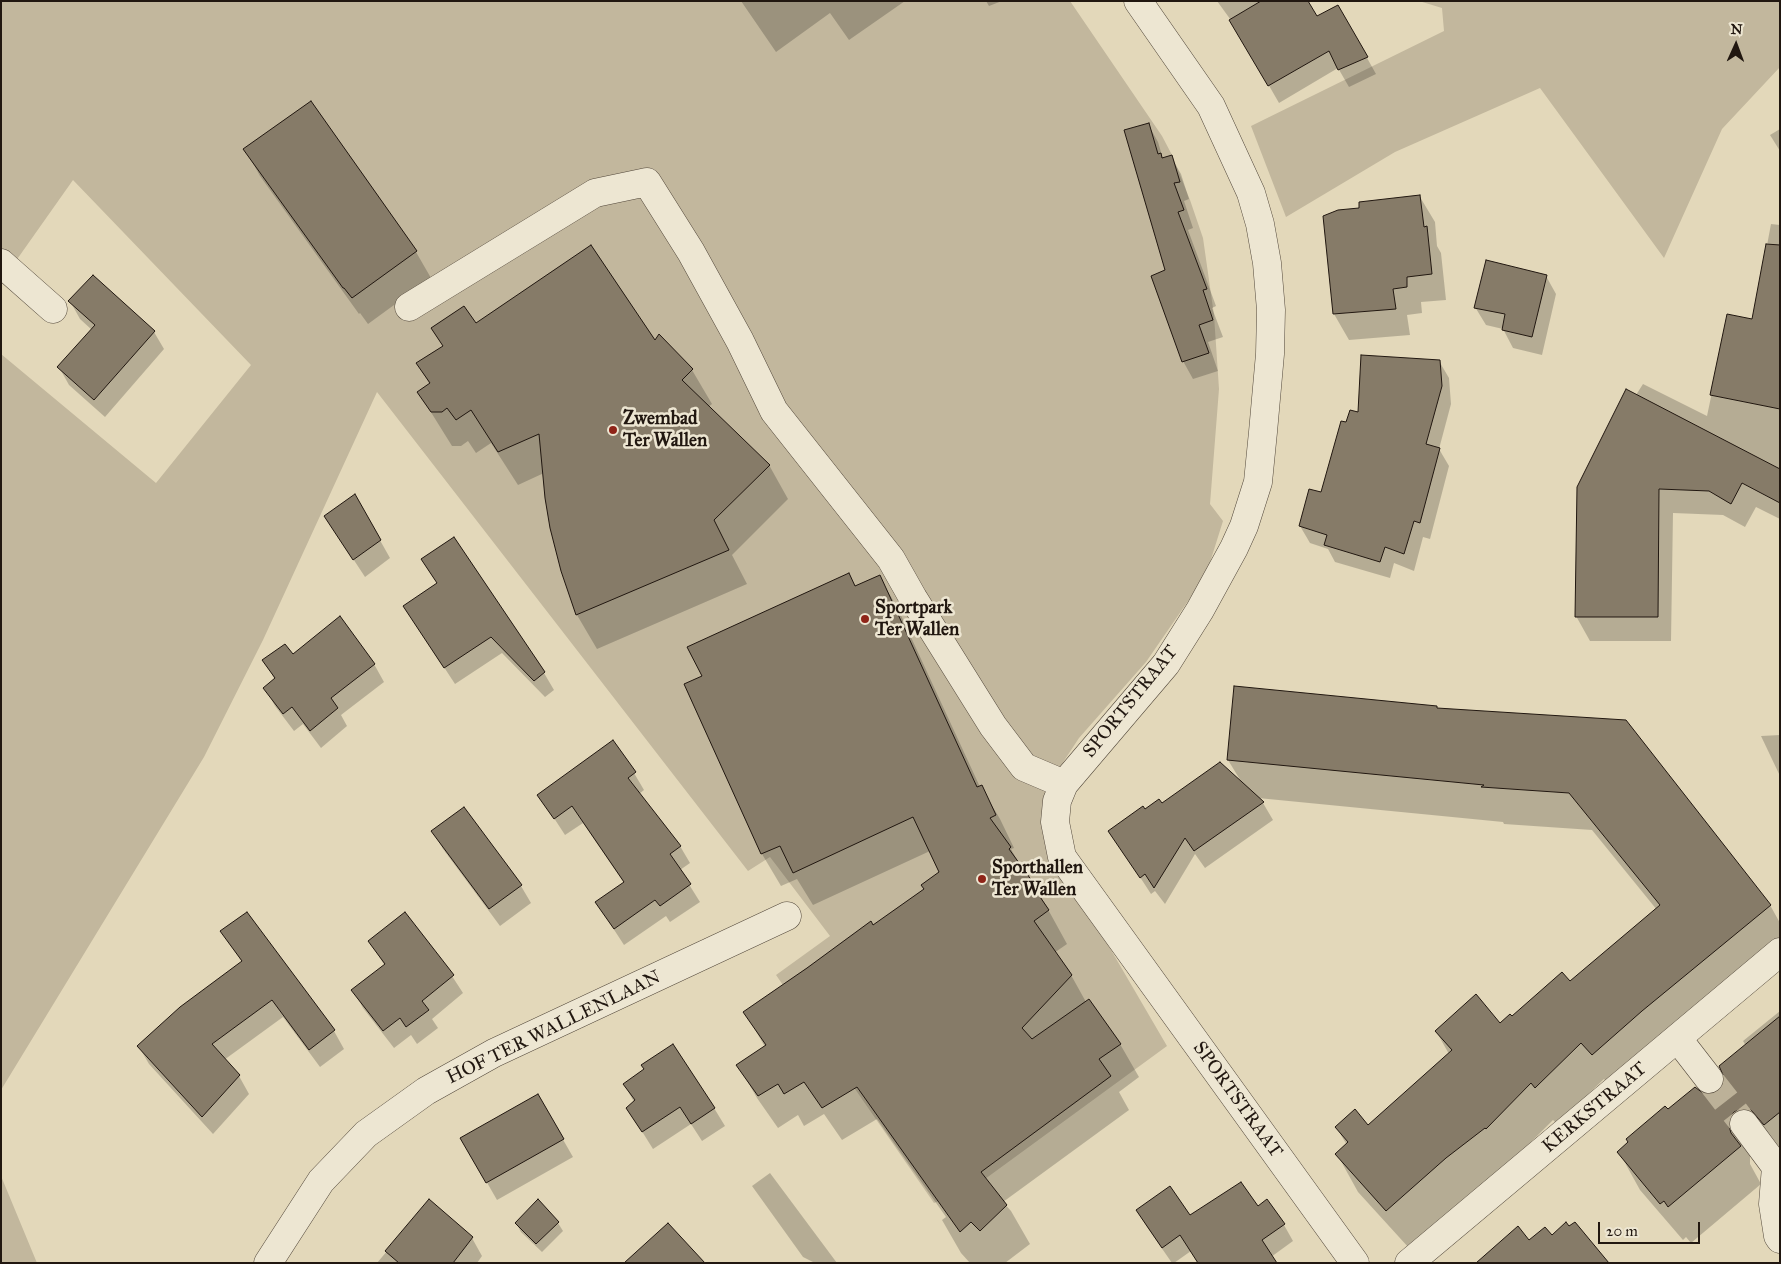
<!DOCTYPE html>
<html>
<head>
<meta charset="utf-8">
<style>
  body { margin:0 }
  #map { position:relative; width:1781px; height:1264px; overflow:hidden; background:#e3d8ba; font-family:"IM FELL Great Primer",serif }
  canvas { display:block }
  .frame { position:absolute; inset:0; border:2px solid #211710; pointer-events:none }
  .north { position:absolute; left:1711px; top:20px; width:50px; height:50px; -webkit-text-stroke:4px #ede6d2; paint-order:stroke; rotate:2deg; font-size:14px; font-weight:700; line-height:20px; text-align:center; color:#211710 }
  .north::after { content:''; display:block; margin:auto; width:18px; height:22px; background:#211710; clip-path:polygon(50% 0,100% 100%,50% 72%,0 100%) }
  .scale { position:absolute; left:1598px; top:1222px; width:102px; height:22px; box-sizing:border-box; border:2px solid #211710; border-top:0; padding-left:6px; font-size:15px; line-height:18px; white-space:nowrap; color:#211710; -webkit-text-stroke:4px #ede6d2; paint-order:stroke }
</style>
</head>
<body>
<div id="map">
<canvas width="1781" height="1264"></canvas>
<div class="frame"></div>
<div class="north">N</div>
<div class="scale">20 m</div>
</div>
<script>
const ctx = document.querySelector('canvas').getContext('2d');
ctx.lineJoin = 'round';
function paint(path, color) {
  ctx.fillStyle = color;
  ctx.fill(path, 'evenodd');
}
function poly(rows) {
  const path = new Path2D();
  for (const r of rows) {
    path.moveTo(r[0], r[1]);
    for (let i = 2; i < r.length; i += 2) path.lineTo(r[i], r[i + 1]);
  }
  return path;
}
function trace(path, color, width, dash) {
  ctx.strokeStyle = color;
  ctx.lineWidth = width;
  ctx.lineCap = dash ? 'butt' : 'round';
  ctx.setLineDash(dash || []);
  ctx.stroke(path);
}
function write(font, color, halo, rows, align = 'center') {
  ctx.font = font + ' "IM FELL Great Primer",serif';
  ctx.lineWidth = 5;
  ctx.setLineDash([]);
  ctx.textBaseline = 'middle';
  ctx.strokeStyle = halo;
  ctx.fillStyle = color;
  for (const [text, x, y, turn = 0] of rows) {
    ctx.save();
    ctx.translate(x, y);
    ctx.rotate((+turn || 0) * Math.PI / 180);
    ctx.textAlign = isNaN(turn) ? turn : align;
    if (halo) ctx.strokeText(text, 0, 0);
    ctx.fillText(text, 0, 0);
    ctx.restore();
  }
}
paint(poly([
  [1,1,1070,1,1162,136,1172,155,1190,200,1203,238,1214,315,1219,389,1210,504,1223,521,1206,575,1146,662,1079,738,1052,779,1066,873,1167,1046,970,1190,934,1203,776,975,830,936,770,857,748,871,377,392,263,640,204,757,1,1090,1,354,156,483,251,365,73,180,1,282],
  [1419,1,1780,1,1780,67,1722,129,1664,258,1540,88,1395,152,1286,217,1251,126,1444,31,1442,8],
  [1,1176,37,1263,1,1263]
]), '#c2b79d');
paint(poly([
  [741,1,905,1,849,40,830,13,776,52],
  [986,1,1002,1,989,6],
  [1217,1,1288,1,1317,18,1338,6,1376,74,1349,87,1338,68,1279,103,1233,23],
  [311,103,416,252,431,278,368,324,360,313,359,314,260,176,245,149],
  [1148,124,1158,142,1163,159,1171,157,1181,174,1189,199,1184,201,1193,228,1188,230,1216,306,1212,308,1223,337,1208,342,1218,371,1193,379,1183,361,1167,271],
  [1780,129,1780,151,1770,135],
  [1420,197,1435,222,1437,246,1441,253,1446,300,1421,302,1422,313,1407,315,1410,335,1349,340,1334,314,1361,209],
  [1771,224,1780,225,1780,519,1756,507,1745,527,1723,515,1673,513,1671,641,1590,641,1576,616,1636,395,1643,384,1707,416,1728,316,1753,320],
  [1546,276,1556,294,1542,355,1513,348,1503,329,1486,325,1475,307],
  [70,301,154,332,164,349,105,417,69,385,59,367,92,330,80,319],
  [475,325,655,342,659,336,692,370,712,404,708,407,769,465,788,499,732,555,747,584,597,649,577,615,562,570,544,473,518,485,491,443,476,453,468,441,461,446,452,446,419,393,430,385,418,364],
  [1439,361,1449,378,1451,404,1439,449,1449,466,1430,539,1423,537,1414,571,1394,563,1390,578,1335,562,1328,549,1310,543,1300,526,1322,493,1347,424],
  [355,496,390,558,365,577,325,516],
  [422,559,544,673,554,690,545,697,502,653,455,684,415,623,438,584],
  [849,575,856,587,879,576,898,609,980,787,981,787,1000,819,1014,848,1011,849,1022,869,1039,893,1067,944,1054,953,1071,975,1086,1002,1120,1044,1139,1077,1119,1092,1129,1110,1003,1202,1011,1211,1030,1244,1005,1263,970,1263,961,1253,942,1220,946,1217,877,1119,842,1140,824,1114,804,1126,798,1115,778,1128,757,1098,738,1065,765,1047,745,1012,873,927,925,889,940,873,930,851,813,905,797,879,781,886,762,854,704,677],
  [292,655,374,664,384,682,341,715,347,726,321,748,303,724,294,731,275,706,265,688,275,680,264,660],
  [1437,709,1770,905,1780,923,1780,952,1614,1091,1604,1079,1557,1124,1553,1120,1508,1165,1507,1165,1468,1195,1409,1248,1358,1192,1337,1154,1347,1145,1336,1127,1368,1126,1449,1054,1436,1031,1500,1025,1570,983,1657,910,1592,830,1504,824,1503,822,1258,798,1263,803,1273,820,1205,868,1195,854,1165,904,1155,891,1151,894,1110,831,1145,811,1162,804,1242,783,1228,760],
  [1780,735,1780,776,1761,736],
  [634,773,644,790,639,794,680,846,690,863,680,870,700,902,670,922,666,916,624,945,596,902,624,883,583,823,565,835,539,795],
  [433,832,521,886,531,903,500,926,443,849],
  [247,914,334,1031,344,1049,320,1067,283,1017,224,1060,239,1076,249,1094,213,1134,149,1064,139,1047,242,962,222,932],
  [369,941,452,976,463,993,432,1019,438,1028,417,1044,411,1035,394,1048,363,1008,353,990,385,966],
  [1780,1011,1780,1154,1756,1149,1750,1156,1750,1164,1761,1184,1691,1243,1686,1237,1683,1240,1640,1190,1619,1152,1668,1111,1703,1095,1712,1096,1720,1092,1746,1046,1743,1041],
  [624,1084,714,1108,725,1126,702,1141,691,1124,653,1149,628,1109,634,1102],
  [538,1096,573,1157,497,1200,462,1139],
  [770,1173,837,1263,815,1263,803,1257,752,1186],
  [429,1201,472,1238,482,1256,477,1263,377,1263],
  [538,1201,558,1223,563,1231,542,1252,521,1232,516,1223],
  [1258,1207,1284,1225,1293,1241,1271,1257,1191,1251,1174,1263,1172,1263,1147,1227,1137,1210,1190,1217]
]), '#0003');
const building = poly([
  [1261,1,1308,1,1317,16,1338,5,1368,57,1338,70,1329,51,1268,86,1229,20,1261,1],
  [311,101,417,251,352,298,344,288,343,288,243,149,311,101],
  [1149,123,1158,154,1161,153,1162,158,1172,155,1180,182,1174,183,1184,210,1178,212,1207,289,1203,290,1213,320,1199,325,1209,353,1182,362,1151,276,1165,270,1124,130,1149,123],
  [1420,195,1424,227,1427,226,1432,274,1407,277,1407,287,1393,289,1396,309,1333,314,1323,216,1338,210,1359,208,1359,202,1420,195],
  [1766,244,1780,245,1780,409,1710,395,1727,314,1752,319,1766,244],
  [591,245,655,340,659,334,693,369,682,380,770,465,714,520,729,550,576,615,561,571,550,528,545,498,539,434,498,452,471,410,456,420,447,408,442,412,431,412,417,392,430,383,416,363,443,346,431,328,464,306,476,323,591,245],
  [1486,260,1547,275,1532,337,1502,330,1505,314,1474,308,1486,260],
  [93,275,155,331,94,400,57,367,95,325,68,301,93,275],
  [1361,355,1440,360,1442,386,1426,444,1440,448,1420,523,1414,521,1404,554,1385,547,1380,562,1324,545,1327,535,1299,526,1309,489,1321,492,1341,421,1346,422,1350,410,1358,412,1361,355],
  [1626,389,1780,469,1780,503,1742,483,1731,504,1709,491,1659,489,1658,617,1575,617,1577,487,1626,389],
  [355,494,381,540,353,560,324,516,355,494],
  [454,537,545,672,534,681,491,637,444,668,403,606,437,583,421,559,454,537],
  [849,573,855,586,880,575,977,787,982,785,996,815,990,818,1011,847,1009,849,1040,892,1038,894,1049,910,1034,921,1072,975,1022,1028,1032,1039,1089,999,1121,1044,1099,1059,1111,1076,981,1172,1007,1205,980,1231,971,1222,960,1232,857,1087,822,1108,804,1082,784,1094,778,1084,758,1096,736,1065,766,1045,743,1012,807,968,871,921,873,925,924,889,921,885,939,872,913,817,793,873,780,846,761,854,684,684,702,676,687,647,849,573],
  [340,616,375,664,331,698,338,708,310,731,292,707,283,714,263,688,275,678,262,660,285,644,293,654,340,616],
  [1234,686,1437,706,1437,708,1626,720,1771,905,1642,1011,1592,1055,1581,1043,1535,1088,1531,1083,1486,1129,1485,1128,1446,1158,1386,1211,1335,1154,1348,1142,1335,1127,1355,1109,1368,1125,1452,1050,1435,1031,1476,994,1500,1023,1510,1014,1512,1016,1562,972,1570,981,1660,905,1569,793,1481,787,1484,785,1227,760,1234,686],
  [613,740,636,772,628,778,681,846,670,854,691,884,660,906,655,900,614,929,595,902,624,882,572,806,554,819,537,795,613,740],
  [1220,762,1264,802,1194,851,1185,838,1154,888,1145,874,1140,878,1108,831,1143,806,1145,809,1159,799,1162,803,1220,762],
  [464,807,522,885,489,909,431,831,464,807],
  [247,912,335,1030,309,1050,272,1000,212,1044,240,1075,202,1117,137,1046,180,1007,242,961,220,931,247,912],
  [405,912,454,975,422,1001,429,1010,406,1027,400,1018,383,1031,351,990,385,964,368,941,405,912],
  [1780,1016,1780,1112,1764,1125,1751,1110,1743,1108,1734,1112,1730,1118,1729,1126,1731,1133,1741,1146,1668,1207,1664,1201,1660,1204,1617,1152,1628,1142,1626,1139,1665,1106,1668,1109,1695,1087,1704,1094,1712,1094,1719,1091,1723,1085,1724,1077,1719,1066,1780,1016],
  [673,1044,715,1108,691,1124,680,1107,642,1132,626,1108,635,1100,623,1084,644,1069,641,1065,673,1044],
  [538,1094,564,1139,486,1183,460,1138,538,1094],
  [1241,1182,1258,1206,1267,1199,1285,1224,1262,1240,1277,1263,1198,1263,1180,1235,1162,1248,1136,1210,1170,1186,1190,1215,1241,1182],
  [429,1199,473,1237,453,1263,399,1263,385,1251,429,1199],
  [538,1199,559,1222,536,1244,515,1223,538,1199],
  [1566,1222,1569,1226,1575,1222,1609,1263,1476,1263,1518,1226,1529,1240,1545,1227,1552,1235,1566,1222],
  [668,1223,705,1263,624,1263,668,1223]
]);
paint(building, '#867b68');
trace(building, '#211710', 1);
trace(poly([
  [1709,1079,1744,1124]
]), '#bcb198', 28, [28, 14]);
const minor = poly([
  [1138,1,1211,106,1251,193,1260,224,1267,263,1271,310,1270,354,1263,432,1258,482,1244,526,1234,548,1200,610,1166,664,1064,784,1057,801,1055,822,1062,857,1355,1263],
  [1,263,53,309],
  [409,307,595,193,647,182,691,252,740,341,774,411,891,559,913,598,993,726,1024,767,1064,784],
  [1678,1039,1709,1079],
  [1744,1124,1776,1167,1773,1204,1778,1236,1780,1239],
  [268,1263,321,1181,366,1134,426,1091,494,1053,787,916],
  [1409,1263,1780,952]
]);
trace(minor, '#52473a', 29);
trace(minor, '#ede6d2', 28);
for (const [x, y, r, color] of [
  [613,430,5,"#8f2418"],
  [865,619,5,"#8f2418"],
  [982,879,5,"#8f2418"]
]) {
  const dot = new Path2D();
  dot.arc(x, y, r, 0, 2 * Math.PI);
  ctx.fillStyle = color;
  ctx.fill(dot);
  trace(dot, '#ede6d2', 2);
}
write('bold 19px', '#211710', '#ede6d2', [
  ["Zwembad",623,419],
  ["Ter Wallen",623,441],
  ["Sportpark",875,608],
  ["Ter Wallen",875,630],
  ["Sporthallen",992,868],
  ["Ter Wallen",992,890]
], 'left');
write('19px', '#211710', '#ede6d2', [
  ["SPORTSTRAAT",1131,702,-51],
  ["HOF TER WALLENLAAN",554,1028,-26],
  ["SPORTSTRAAT",1237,1100,54],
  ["KERKSTRAAT",1595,1108,-40]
]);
</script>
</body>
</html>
